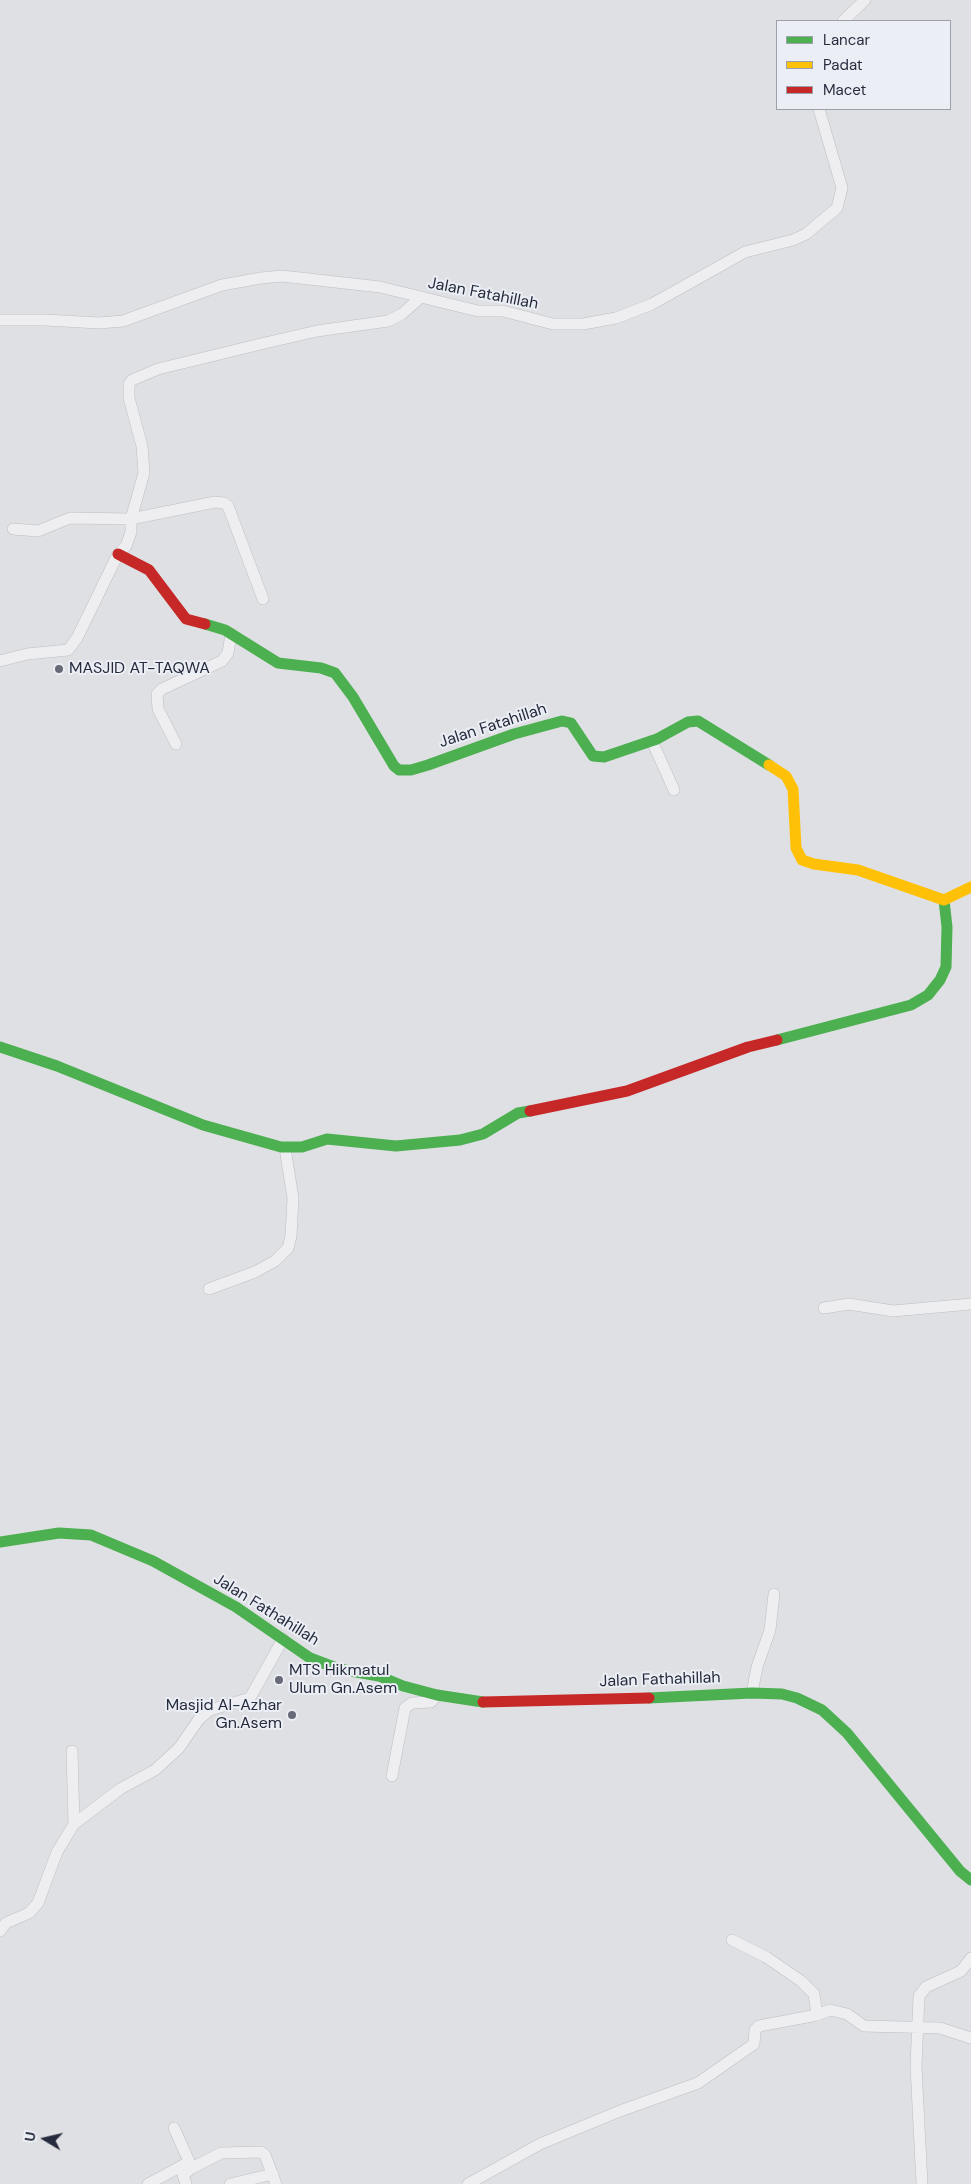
<!DOCTYPE html>
<html>
<head>
<meta charset="utf-8">
<style>
  body { margin:0 }
  #map { position:relative; width:971px; height:2184px; overflow:hidden; background:#dfe0e4; font-family:"DM Sans",sans-serif }
  canvas { display:block }
  .legend { position:absolute; left:776px; top:20px; width:175px; height:90px; box-sizing:border-box; background:#ebeef4; border:1px solid #9ca0ab; margin:0; padding:6px 9px; list-style:none; font-size:15px; color:#262c3d }
  .legend li { display:flex; align-items:center; gap:10px; height:25px }
  .legend b { width:25px; border:1px solid #9ca0ab }
  .north { position:absolute; left:20px; top:2114px; width:50px; height:50px; -webkit-text-stroke:4px #ebeef4; paint-order:stroke; rotate:279deg; font-size:14px; font-weight:700; line-height:20px; text-align:center; color:#262c3d }
  .north::after { content:''; display:block; margin:auto; width:18px; height:22px; background:#262c3d; clip-path:polygon(50% 0,100% 100%,50% 72%,0 100%) }
</style>
</head>
<body>
<div id="map">
<canvas width="971" height="2184"></canvas>
<ul class="legend">
<li><b style="height:6px;background:#4caf50"></b>Lancar</li>
<li><b style="height:6px;background:#ffc107"></b>Padat</li>
<li><b style="height:6px;background:#c62828"></b>Macet</li>
</ul>
<div class="north">U</div>
</div>
<script>
const ctx = document.querySelector('canvas').getContext('2d');
ctx.lineJoin = 'round';
function poly(rows) {
  const path = new Path2D();
  for (const r of rows) {
    path.moveTo(r[0], r[1]);
    for (let i = 2; i < r.length; i += 2) path.lineTo(r[i], r[i + 1]);
  }
  return path;
}
function trace(path, color, width, dash) {
  ctx.strokeStyle = color;
  ctx.lineWidth = width;
  ctx.lineCap = dash ? 'butt' : 'round';
  ctx.setLineDash(dash || []);
  ctx.stroke(path);
}
function write(font, color, halo, rows, align = 'center') {
  ctx.font = font + ' "DM Sans",sans-serif';
  ctx.lineWidth = 4;
  ctx.setLineDash([]);
  ctx.textBaseline = 'middle';
  ctx.strokeStyle = halo;
  ctx.fillStyle = color;
  for (const [text, x, y, turn = 0] of rows) {
    ctx.save();
    ctx.translate(x, y);
    ctx.rotate((+turn || 0) * Math.PI / 180);
    ctx.textAlign = isNaN(turn) ? turn : align;
    if (halo) ctx.strokeText(text, 0, 0);
    ctx.fillText(text, 0, 0);
    ctx.restore();
  }
}
const street = poly([
  [843,21,865,0],
  [0,320,45,320,99,323,123,321,222,285,261,278,282,276,380,287,478,311,503,311,553,324,583,324,616,318,652,304,745,252,793,240,806,234,837,208,842,188,819,109],
  [13,529,38,531,70,518,131,519,215,502,224,503,228,506,263,599],
  [0,661,27,654,68,650,77,638,118,554,126,546,131,532,131,519,144,473,142,446,129,398,129,384,132,380,158,369,265,343,317,331,388,321,402,314,420,298],
  [652,741,674,790],
  [176,744,158,709,157,694,162,689,222,661,228,653,231,634],
  [209,1289,255,1272,275,1261,288,1248,291,1236,293,1198,285,1148],
  [824,1308,849,1304,893,1311,971,1304],
  [752,1693,757,1667,770,1630,774,1594],
  [72,1751,74,1824],
  [392,1776,405,1708,412,1703,431,1702,437,1695],
  [0,1931,6,1923,29,1913,38,1903,57,1852,74,1824,120,1789,155,1770,179,1748,199,1719,210,1710,250,1698,283,1639],
  [732,1940,766,1957,801,1981,814,1994,817,2015],
  [174,2128,192,2168,221,2153,261,2152,265,2155,276,2184],
  [148,2184,189,2162],
  [186,2184,183,2175,192,2168],
  [230,2184,273,2174],
  [468,2184,540,2144,620,2111,698,2083,754,2044,755,2030,759,2026,817,2015,830,2010,847,2014,864,2026,940,2028,971,2038],
  [922,2184,916,2066,919,1996,926,1987,961,1971,971,1958]
]);
trace(street, '#bdbec2', 12);
trace(street, '#eeeef1', 11);
trace(poly([
  [205,624,225,630,278,663,321,668,335,673,353,697,394,766,399,770,411,770,428,765,514,734,562,721,571,723,593,756,604,757,657,739,688,722,698,721,769,765],
  [777,1040,911,1005,928,995,940,980,946,967,947,927,944,900],
  [0,1047,57,1066,203,1125,281,1147,302,1147,327,1139,396,1146,460,1140,483,1134,518,1113,530,1111],
  [0,1542,59,1533,91,1535,153,1561,236,1607,310,1658,339,1669,379,1676,403,1686,437,1695,483,1702],
  [649,1698,752,1693,782,1694,797,1698,822,1710,847,1733,960,1871,971,1880]
]), '#4caf50', 11);
trace(poly([
  [769,765,786,776,793,789,796,848,802,860,814,864,858,870,944,900,971,887]
]), '#ffc107', 11);
trace(poly([
  [118,554,149,570,186,619,205,624],
  [530,1111,627,1091,748,1047,777,1040],
  [483,1702,649,1698]
]), '#c62828', 11);
for (const [x, y, r, color] of [
  [59,669,5,"#676b77"],
  [279,1680,5,"#676b77"],
  [292,1715,5,"#676b77"]
]) {
  const dot = new Path2D();
  dot.arc(x, y, r, 0, 2 * Math.PI);
  ctx.fillStyle = color;
  ctx.fill(dot);
  trace(dot, '#ebeef4', 2);
}
write('16px', '#262c3d', '#ebeef4', [
  ["Jalan Fatahillah",483,294,11],
  ["Jalan Fatahillah",493,726,-18],
  ["Jalan Fathahillah",266,1610,32],
  ["Jalan Fathahillah",660,1680,-2]
]);
write('16px', '#262c3d', '#ebeef4', [
  ["MASJID AT-TAQWA",69,669],
  ["MTS Hikmatul",289,1671],
  ["Ulum Gn.Asem",289,1689],
  ["Masjid Al-Azhar",282,1706,"right"],
  ["Gn.Asem",282,1724,"right"]
], 'left');
</script>
</body>
</html>
